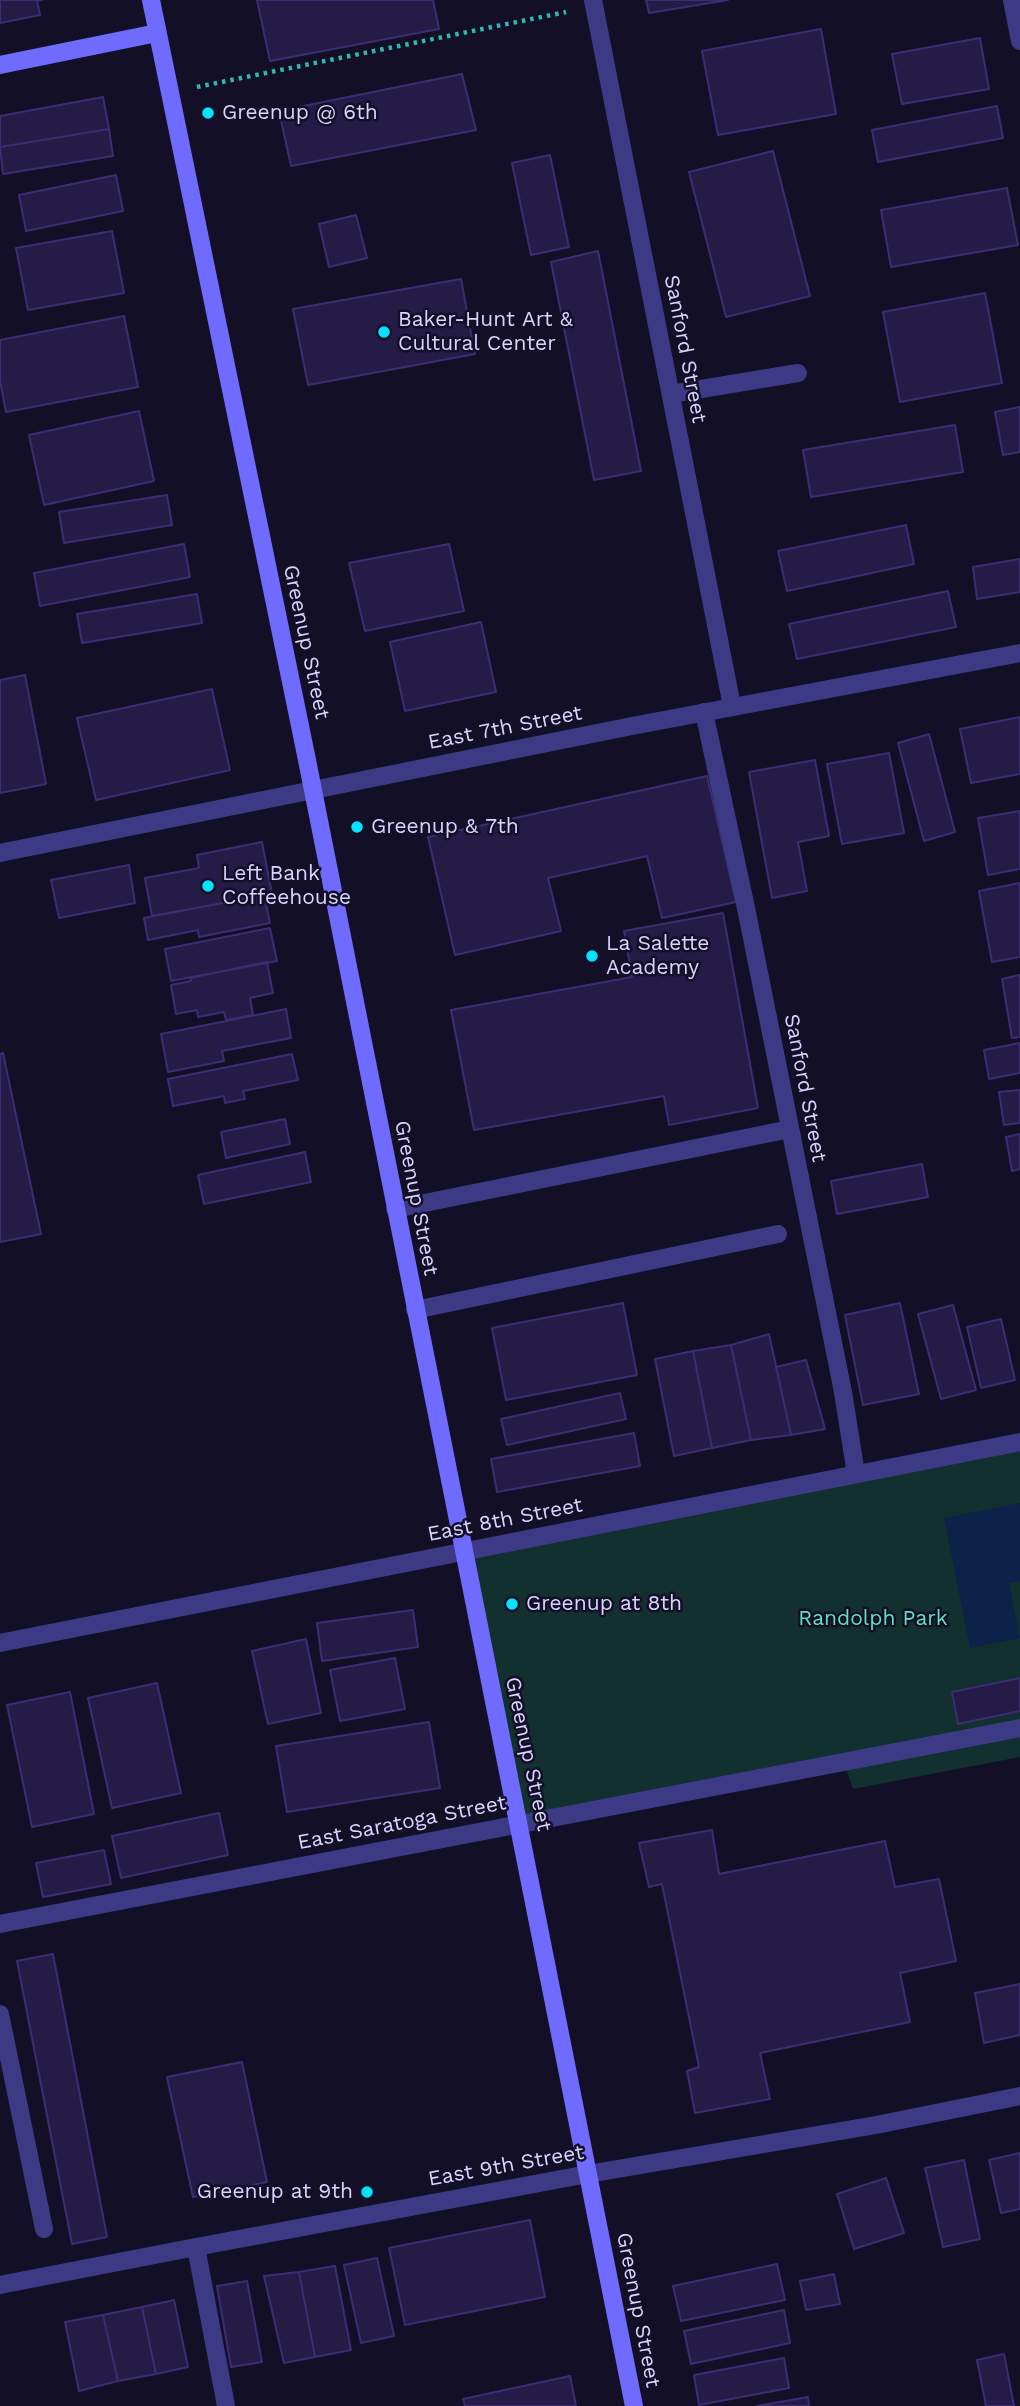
<!DOCTYPE html>
<html>
<head>
<meta charset="utf-8">
<style>
  body { margin:0 }
  canvas { display:block; background:#130f26 }
</style>
</head>
<body>
<canvas width="1020" height="2406"></canvas>
<script>
const ctx = document.querySelector('canvas').getContext('2d');
ctx.lineJoin = 'round';
function paint(path, color) {
  ctx.fillStyle = color;
  ctx.fill(path, 'evenodd');
}
function poly(rows) {
  const path = new Path2D();
  for (const r of rows) {
    path.moveTo(r[0], r[1]);
    for (let i = 2; i < r.length; i += 2) path.lineTo(r[i], r[i + 1]);
  }
  return path;
}
function trace(path, color, width, dash) {
  ctx.strokeStyle = color;
  ctx.lineWidth = width;
  ctx.lineCap = dash ? 'butt' : 'round';
  ctx.setLineDash(dash || []);
  ctx.stroke(path);
}
function write(font, color, halo, rows, align = 'center') {
  ctx.font = font + ' "Work Sans",sans-serif';
  ctx.lineWidth = 5;
  ctx.setLineDash([]);
  ctx.textBaseline = 'middle';
  ctx.strokeStyle = halo;
  ctx.fillStyle = color;
  for (const [text, x, y, turn = 0] of rows) {
    ctx.save();
    ctx.translate(x, y);
    ctx.rotate((+turn || 0) * Math.PI / 180);
    ctx.textAlign = isNaN(turn) ? turn : align;
    if (halo) ctx.strokeText(text, 0, 0);
    ctx.fillText(text, 0, 0);
    ctx.restore();
  }
}
paint(poly([
  [1020,1442,1020,1757,853,1789,844,1763,519,1824,463,1552]
]), '#12302f');
paint(poly([
  [1020,1503,1020,1581,1009,1583,1020,1638,970,1648,944,1518]
]), '#0c2248');
const building = poly([
  [0,0,42,0,37,1,40,15,0,23,0,0],
  [257,0,433,0,439,29,270,61,257,0],
  [646,0,728,0,649,13,646,0],
  [821,29,836,114,718,135,702,51,821,29],
  [980,38,989,89,902,104,892,54,980,38],
  [462,74,476,130,291,166,279,111,462,74],
  [103,97,109,129,0,147,0,116,103,97],
  [997,106,1003,138,878,162,872,130,997,106],
  [109,129,113,156,3,174,0,147,109,129],
  [773,151,810,296,726,317,689,172,773,151],
  [550,155,569,247,531,255,512,163,550,155],
  [116,175,123,211,26,231,19,195,116,175],
  [1007,188,1018,245,891,267,881,210,1007,188],
  [356,215,367,258,329,267,319,224,356,215],
  [112,231,124,293,28,310,16,248,112,231],
  [598,251,641,471,594,480,551,262,598,251],
  [461,279,475,354,308,385,293,309,461,279],
  [985,293,1002,383,900,402,883,312,985,293],
  [124,316,138,387,6,412,0,381,0,340,124,316],
  [1020,407,1020,452,1003,455,995,412,1020,407],
  [139,411,154,481,44,505,29,435,139,411],
  [955,425,963,472,811,497,803,450,955,425],
  [167,495,172,525,64,543,59,512,167,495],
  [906,525,914,564,787,591,778,551,906,525],
  [184,544,190,577,40,606,34,573,184,544],
  [449,544,464,611,365,631,349,563,449,544],
  [1020,559,1020,592,977,599,973,567,1020,559],
  [948,591,956,627,797,659,789,624,948,591],
  [197,594,202,623,82,643,77,614,197,594],
  [481,622,496,692,405,711,390,642,481,622],
  [25,675,46,784,0,793,0,680,25,675],
  [212,689,230,770,96,800,77,718,212,689],
  [1020,717,1020,774,971,783,960,729,1020,717],
  [929,734,955,832,924,841,898,743,929,734],
  [889,753,904,833,842,844,827,764,889,753],
  [815,760,829,836,798,842,807,891,772,898,749,772,815,760],
  [707,776,736,902,662,918,647,856,548,878,561,931,455,955,428,837,707,776],
  [1020,811,1020,869,988,875,978,818,1020,811],
  [262,842,272,894,152,916,145,878,199,868,197,855,262,842],
  [129,865,135,903,59,918,51,880,129,865],
  [1020,883,1020,957,992,962,979,891,1020,883],
  [264,895,270,923,199,937,198,930,148,940,144,918,264,895],
  [723,913,758,1108,669,1125,664,1096,474,1130,451,1010,632,977,624,931,723,913],
  [270,928,277,961,171,981,165,949,270,928],
  [267,962,273,993,250,998,253,1015,226,1020,224,1012,198,1017,197,1010,176,1014,171,985,191,981,190,978,267,962],
  [1020,975,1020,1037,1012,1038,1002,979,1020,975],
  [286,1009,291,1038,222,1051,224,1061,168,1072,161,1034,286,1009],
  [1020,1043,1020,1073,989,1079,984,1050,1020,1043],
  [3,1053,41,1234,0,1242,0,1054,3,1053],
  [292,1054,298,1080,243,1091,245,1099,225,1103,224,1096,173,1106,168,1079,292,1054],
  [1020,1090,1020,1123,1004,1125,999,1092,1020,1090],
  [285,1119,290,1144,226,1158,221,1132,285,1119],
  [1020,1134,1020,1169,1012,1171,1006,1137,1020,1134],
  [305,1152,311,1182,204,1204,198,1175,305,1152],
  [922,1164,928,1197,837,1214,831,1181,922,1164],
  [623,1303,637,1375,506,1400,492,1328,623,1303],
  [900,1303,919,1394,863,1405,845,1315,900,1303],
  [953,1305,976,1390,941,1399,918,1314,953,1305],
  [1001,1319,1015,1380,981,1388,967,1327,1001,1319],
  [769,1334,791,1435,751,1440,731,1345,769,1334],
  [731,1345,751,1440,712,1448,693,1351,731,1345],
  [693,1351,712,1448,674,1456,655,1359,693,1351],
  [806,1360,825,1429,791,1435,776,1367,806,1360],
  [620,1393,626,1419,507,1445,501,1419,620,1393],
  [634,1433,640,1466,497,1492,491,1459,634,1433],
  [413,1610,418,1647,322,1661,317,1623,413,1610],
  [306,1639,321,1713,268,1724,252,1651,306,1639],
  [395,1658,405,1709,340,1721,330,1670,395,1658],
  [1020,1678,1020,1711,958,1724,952,1692,1020,1678],
  [157,1683,181,1793,112,1808,88,1698,157,1683],
  [70,1692,94,1814,32,1827,7,1705,70,1692],
  [429,1722,440,1788,287,1812,276,1746,429,1722],
  [219,1813,228,1855,121,1878,112,1836,219,1813],
  [712,1830,719,1874,885,1841,895,1887,939,1879,956,1961,900,1973,910,2022,760,2053,770,2099,695,2113,687,2071,699,2067,662,1884,649,1887,639,1843,712,1830],
  [104,1850,111,1884,43,1897,36,1863,104,1850],
  [53,1954,107,2237,72,2244,17,1961,53,1954],
  [1020,1984,1020,2035,984,2043,975,1993,1020,1984],
  [242,2062,267,2182,193,2197,167,2077,242,2062],
  [1020,2153,1020,2209,1001,2213,989,2160,1020,2153],
  [964,2160,980,2239,943,2247,925,2168,964,2160],
  [886,2178,904,2233,854,2249,837,2194,886,2178],
  [530,2220,545,2297,405,2325,389,2248,530,2220],
  [377,2258,394,2336,361,2343,344,2265,377,2258],
  [777,2264,785,2300,681,2321,673,2286,777,2264],
  [335,2266,351,2350,315,2357,299,2272,335,2266],
  [299,2272,315,2357,284,2363,264,2276,299,2272],
  [834,2274,840,2304,806,2310,800,2281,834,2274],
  [247,2281,262,2362,231,2367,217,2286,247,2281],
  [174,2300,188,2367,156,2374,142,2307,174,2300],
  [142,2307,156,2374,118,2381,103,2315,142,2307],
  [784,2310,790,2343,691,2364,684,2331,784,2310],
  [103,2315,118,2381,79,2391,65,2322,103,2315],
  [1004,2354,1014,2406,986,2406,977,2360,1004,2354],
  [784,2358,789,2388,699,2405,694,2375,784,2358],
  [570,2376,576,2406,465,2406,463,2399,570,2376],
  [808,2397,809,2406,757,2406,808,2397]
]);
paint(building, '#241b47');
trace(building, '#3b2d73', 2);
trace(poly([
  [197,87,566,12]
]), '#2fb8b0', 4.5, [3.5, 5]);
trace(poly([
  [671,394,798,373],
  [704,712,746,908,843,1392,856,1474],
  [395,1209,790,1129],
  [415,1310,778,1234],
  [0,1924,1020,1728],
  [0,2014,44,2229],
  [196,2247,226,2406]
]), '#3d3a85', 18);
trace(poly([
  [593,0,732,706],
  [1012,0,1020,41],
  [0,853,632,726,1020,653],
  [0,1643,1020,1442],
  [0,2285,196,2247,588,2174,876,2125,1020,2096]
]), '#3d3a85', 18);
trace(poly([
  [151,0,306,755,634,2406],
  [0,65,157,33]
]), '#6f6bff', 18);
for (const [x, y, r, color] of [
  [208,113,7,"#00e5ff"],
  [384,332,7,"#00e5ff"],
  [357,827,7,"#00e5ff"],
  [208,886,7,"#00e5ff"],
  [592,956,7,"#00e5ff"],
  [512,1604,7,"#00e5ff"],
  [367,2192,7,"#00e5ff"]
]) {
  const dot = new Path2D();
  dot.arc(x, y, r, 0, 2 * Math.PI);
  ctx.fillStyle = color;
  ctx.fill(dot);
  trace(dot, '#130f26', 2.5);
}
write('21px', '#d9d4ff', '#130f26', [
  ["Greenup @ 6th",222,113],
  ["Baker-Hunt Art &",398,320],
  ["Cultural Center",398,344],
  ["Greenup & 7th",371,827],
  ["Left Bank",222,874],
  ["Coffeehouse",222,898],
  ["La Salette",606,944],
  ["Academy",606,968],
  ["Greenup at 8th",526,1604],
  ["Greenup at 9th",353,2192,"right"]
], 'left');
write('21px', '#d9d4ff', '#130f26', [
  ["Sanford Street",685,349,79],
  ["Greenup Street",306,642,78],
  ["East 7th Street",505,728,-11],
  ["Sanford Street",805,1088,79],
  ["Greenup Street",416,1198,79],
  ["East 8th Street",505,1520,-11],
  ["Greenup Street",528,1754,78],
  ["East Saratoga Street",402,1823,-11],
  ["East 9th Street",506,2166,-10],
  ["Greenup Street",638,2310,79]
]);
write('21px', '#5fe0c0', '#130f26', [
  ["Randolph Park",873,1619]
]);
</script>
</body>
</html>
